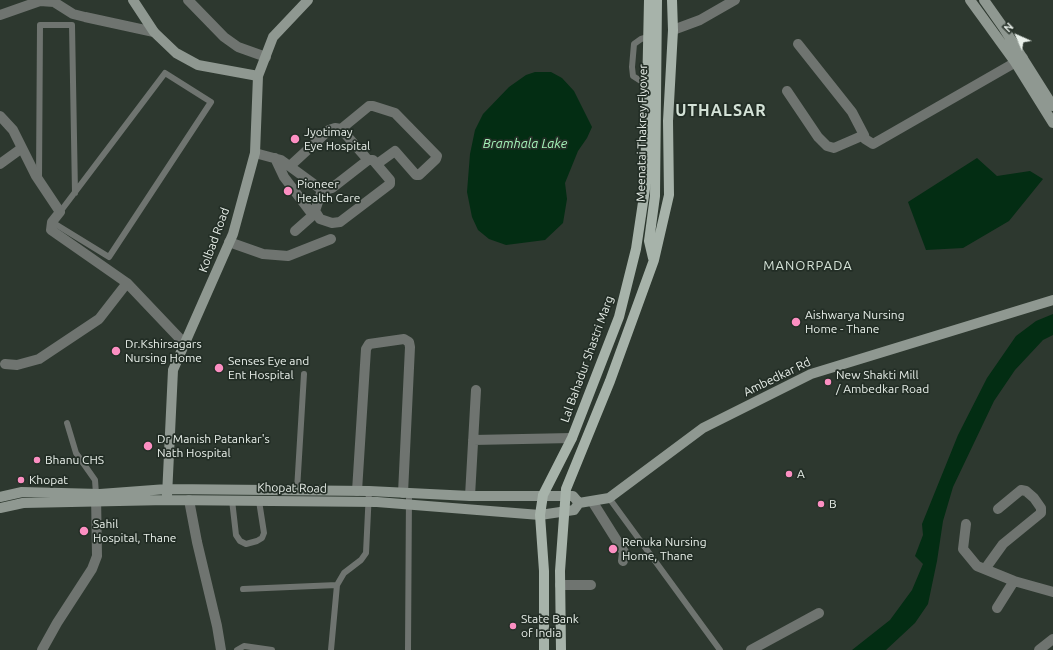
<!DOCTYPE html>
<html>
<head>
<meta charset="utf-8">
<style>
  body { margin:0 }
  #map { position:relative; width:1053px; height:650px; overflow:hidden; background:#2d382f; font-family:Ubuntu,sans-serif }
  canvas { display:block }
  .north { position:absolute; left:997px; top:16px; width:40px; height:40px; -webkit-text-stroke:3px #232e26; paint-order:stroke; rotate:315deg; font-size:11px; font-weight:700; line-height:16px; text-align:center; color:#e8efe9 }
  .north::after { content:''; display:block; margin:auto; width:14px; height:18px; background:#e8efe9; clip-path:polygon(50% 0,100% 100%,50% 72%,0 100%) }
</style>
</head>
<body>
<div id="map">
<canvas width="1053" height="650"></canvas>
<div class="north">N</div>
</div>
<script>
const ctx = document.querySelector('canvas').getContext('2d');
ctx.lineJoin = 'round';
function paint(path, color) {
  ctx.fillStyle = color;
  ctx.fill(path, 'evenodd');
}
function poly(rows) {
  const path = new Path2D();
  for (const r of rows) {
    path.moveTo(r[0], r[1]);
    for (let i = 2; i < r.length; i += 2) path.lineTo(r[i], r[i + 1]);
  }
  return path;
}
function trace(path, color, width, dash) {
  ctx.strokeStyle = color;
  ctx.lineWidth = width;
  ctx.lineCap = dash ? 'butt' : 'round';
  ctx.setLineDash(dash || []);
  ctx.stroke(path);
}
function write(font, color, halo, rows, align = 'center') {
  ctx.font = font + ' Ubuntu,sans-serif';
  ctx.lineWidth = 3.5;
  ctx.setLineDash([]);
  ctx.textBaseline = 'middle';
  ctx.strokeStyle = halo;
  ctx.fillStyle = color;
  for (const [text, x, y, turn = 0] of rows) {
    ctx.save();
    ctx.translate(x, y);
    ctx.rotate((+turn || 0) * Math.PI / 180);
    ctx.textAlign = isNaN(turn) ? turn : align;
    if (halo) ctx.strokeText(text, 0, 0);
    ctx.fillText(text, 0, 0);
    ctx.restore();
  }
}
paint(poly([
  [535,72,551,72,562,78,574,91,592,127,587,138,578,151,565,183,567,199,563,223,545,240,506,245,489,239,478,230,472,217,467,192,470,154,475,130,483,114,509,87,526,75],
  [977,158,997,176,1030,171,1043,179,1009,221,963,248,926,250,908,202],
  [1053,314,1053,335,1043,340,1015,370,994,401,953,487,943,521,937,561,928,604,915,623,886,650,852,650,890,620,912,590,923,564,915,556,923,535,922,524,958,435,987,378,1016,336,1036,321]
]), '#032d13');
trace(poly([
  [647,85,633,76,632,67,634,44,641,39,648,37],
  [39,179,40,25,72,25,75,193],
  [52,222,109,257,211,102,165,73,60,212],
  [67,423,76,453,95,480,96,494],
  [297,490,304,374],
  [609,498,720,650],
  [232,500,236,535,240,541,246,544,257,541,262,538,264,533,259,501],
  [243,589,337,585],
  [237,650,244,646,272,650],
  [331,650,337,585,344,573,361,560,366,553,369,491],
  [408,650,409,493]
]), '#6f7470', 6);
trace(poly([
  [188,0,224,37,238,47,266,57],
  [0,15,40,1,54,2,73,14,85,17,154,32],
  [673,30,700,20,735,0],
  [798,44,852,112,864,135],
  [787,91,818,137,827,146,834,148,864,135,865,139,873,144,1023,58],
  [0,116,13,130,36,176,60,212,52,222,51,230,127,283,184,343],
  [341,129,369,106,373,106,395,113,437,156,436,159,419,175,416,175,395,151,377,164],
  [255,153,281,160,322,190,332,188,368,160,373,160,390,180,390,184,340,222,332,223,320,219,315,211,322,190],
  [275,158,284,177,312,214,312,216,295,231],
  [0,164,22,148],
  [290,166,329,130,335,128,341,129,368,160],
  [229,242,263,254,288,256,331,239],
  [5,364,17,365,39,359,99,319,127,283],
  [473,440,572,438],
  [357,491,366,349,369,344,404,339,409,342,410,347,403,493],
  [470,496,476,390],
  [189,500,197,542,217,626,221,650],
  [592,501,624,552,623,561],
  [966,524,963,549,977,566,1014,581,1053,592],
  [985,569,1003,544,1041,513,1041,508,1034,498,1026,491,1021,490,998,509],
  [560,585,591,585],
  [997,608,1014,581],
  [42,650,57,623,92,569,97,556,96,494],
  [751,650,819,613],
  [1039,650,1053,639]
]), '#6f7470', 10);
trace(poly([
  [133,0,154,32,176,53,198,65,258,76],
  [970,0,1015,62,1053,123],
  [984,0,1003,27,1053,106],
  [167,496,173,370,233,234,255,153,258,76,273,37,308,0],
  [0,497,22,492,100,494,167,489,369,491,470,496,573,496,579,503],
  [579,503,609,498,703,428,811,374,1053,300],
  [0,508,23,503,167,500,377,502,540,515,574,510,579,503]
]), '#8f9891', 10);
trace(poly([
  [653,258,649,241,655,196,657,0],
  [544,650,544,571,540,515,543,495,572,438,619,317,636,249,645,189,649,0],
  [561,650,560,571,566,489,610,381,654,260,669,195,668,121,673,30,672,0]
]), '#a7b3aa', 10);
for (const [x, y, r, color] of [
  [295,139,5,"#fc8fc2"],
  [288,191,5,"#fc8fc2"],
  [796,322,5,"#fc8fc2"],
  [116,351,5,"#fc8fc2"],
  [219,368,5,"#fc8fc2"],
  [828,382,4,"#fc8fc2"],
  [148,446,5,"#fc8fc2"],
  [37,460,4,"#fc8fc2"],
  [789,474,4,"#fc8fc2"],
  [21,480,4,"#fc8fc2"],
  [821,504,4,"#fc8fc2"],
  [84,531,5,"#fc8fc2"],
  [613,549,5,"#fc8fc2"],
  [513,626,4,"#fc8fc2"]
]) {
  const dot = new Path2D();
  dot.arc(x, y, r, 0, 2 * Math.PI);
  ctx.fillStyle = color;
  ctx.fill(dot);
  trace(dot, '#232e26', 1.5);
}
write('12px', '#e8efe9', '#232e26', [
  ["Jyotimay",304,132],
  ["Eye Hospital",304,146],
  ["Pioneer",297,184],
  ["Health Care",297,198],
  ["Aishwarya Nursing",805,315],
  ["Home - Thane",805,329],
  ["Dr.Kshirsagars",125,344],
  ["Nursing Home",125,358],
  ["Senses Eye and",228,361],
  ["Ent Hospital",228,375],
  ["New Shakti Mill",836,375],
  ["/ Ambedkar Road",836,389],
  ["Dr Manish Patankar's",157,439],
  ["Nath Hospital",157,453],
  ["Bhanu CHS",45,460],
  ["A",797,474],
  ["Khopat",29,480],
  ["B",829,504],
  ["Sahil",93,524],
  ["Hospital, Thane",93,538],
  ["Renuka Nursing",622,542],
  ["Home, Thane",622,556],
  ["State Bank",521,619],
  ["of India",521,633]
], 'left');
write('12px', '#e8efe9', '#232e26', [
  ["Meenatai Thakrey Flyover",642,133,-89],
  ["Kolbad Road",214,240,-70],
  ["Lal Bahadur Shastri Marg",587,359,-70],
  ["Ambedkar Rd",777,377,-26],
  ["Khopat Road",292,488,1]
]);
write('italic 13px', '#a6f5ba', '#232e26', [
  ["Bramhala Lake",525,144]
]);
ctx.letterSpacing = '1px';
write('13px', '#d4e2d7', '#232e26', [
  ["MANORPADA",808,266]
]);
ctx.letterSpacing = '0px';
ctx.letterSpacing = '1px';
write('bold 16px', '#d4e2d7', '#232e26', [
  ["UTHALSAR",721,111]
]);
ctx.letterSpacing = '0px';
</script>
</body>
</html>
